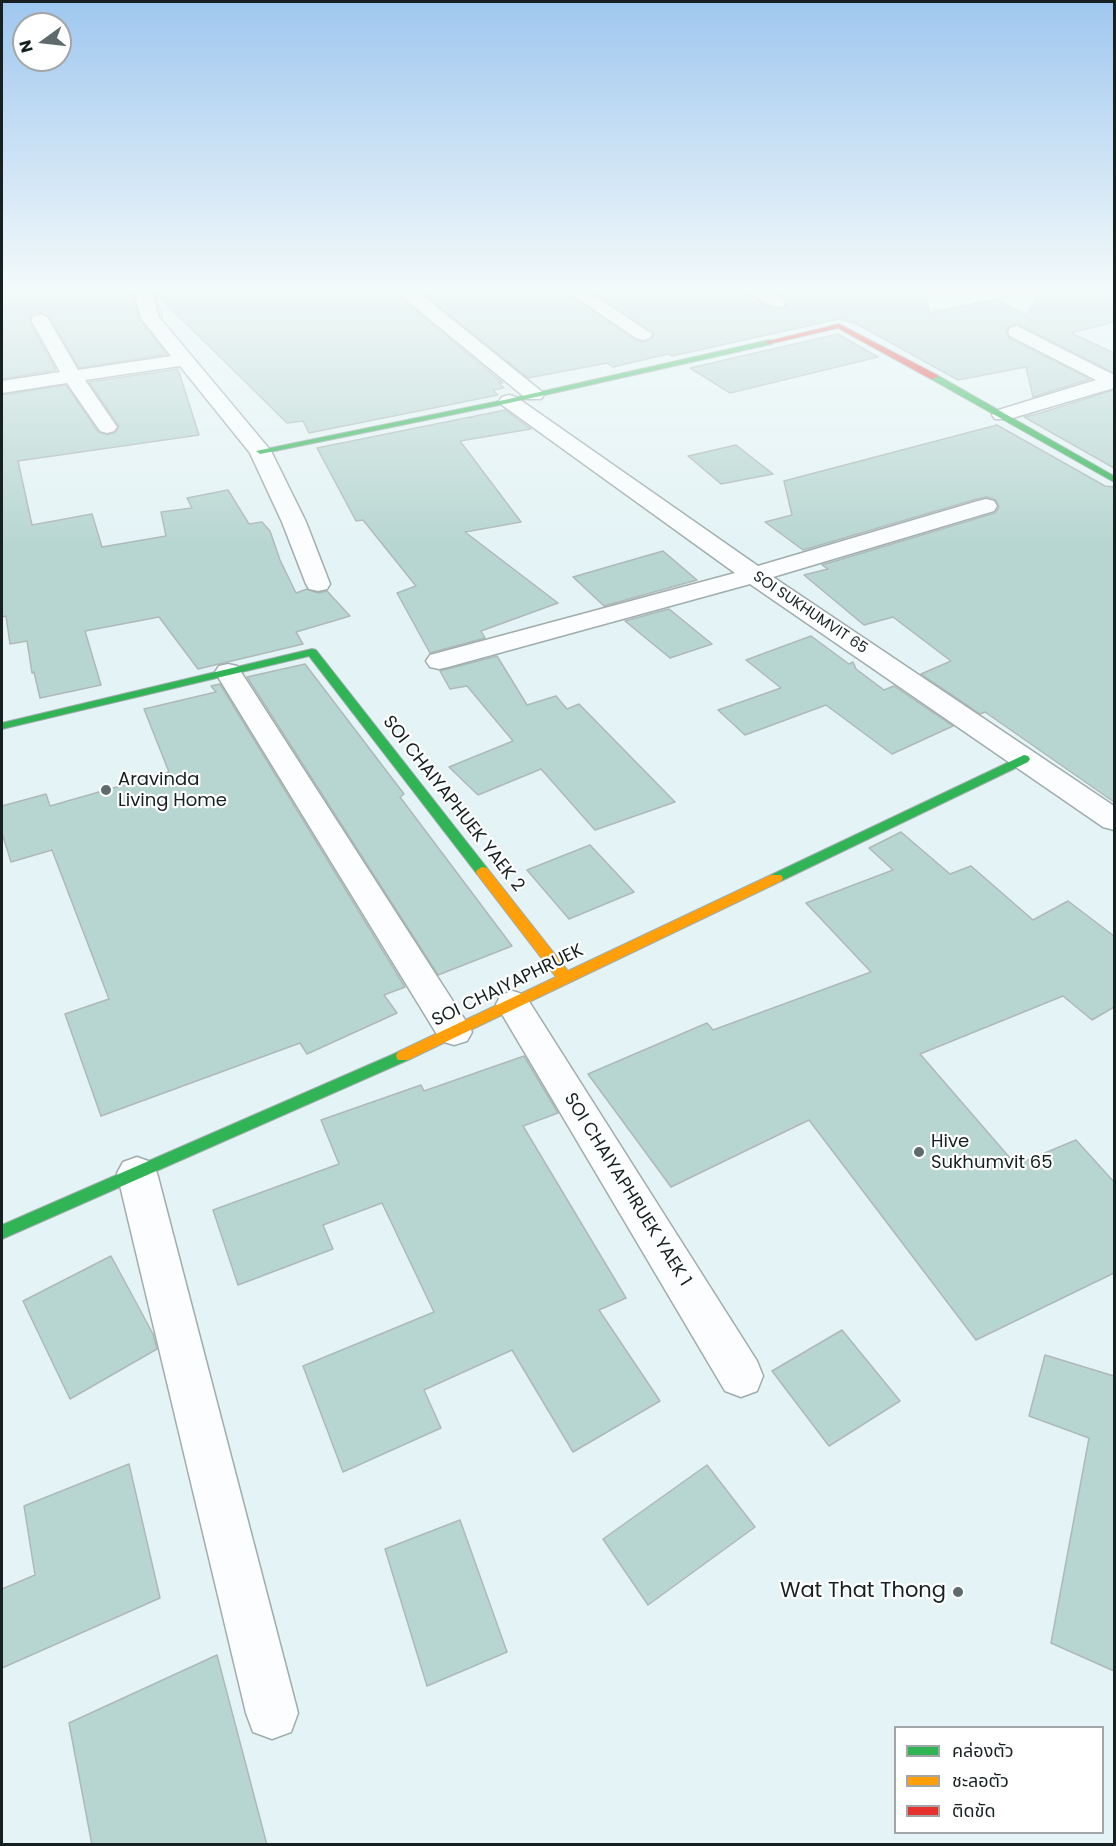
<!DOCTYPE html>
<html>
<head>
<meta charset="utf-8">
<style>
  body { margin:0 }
  #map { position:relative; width:1116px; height:1846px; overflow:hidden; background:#e4f3f5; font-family:Poppins,"Noto Sans Thai",sans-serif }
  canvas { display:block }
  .frame { position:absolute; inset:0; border:3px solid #162021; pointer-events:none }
  .legend { position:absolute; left:894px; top:1726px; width:210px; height:108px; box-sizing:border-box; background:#fff; border:2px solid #a2a6a6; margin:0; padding:8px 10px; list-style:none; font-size:18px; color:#162021 }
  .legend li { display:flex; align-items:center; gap:12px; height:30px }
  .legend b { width:30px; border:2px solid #a2a6a6 }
  .north { position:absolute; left:12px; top:12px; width:60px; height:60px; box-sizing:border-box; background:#fff; border:2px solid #a2a6a6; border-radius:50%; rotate:255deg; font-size:16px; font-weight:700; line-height:24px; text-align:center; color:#162021 }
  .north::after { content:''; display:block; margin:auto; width:21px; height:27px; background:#5e6a6b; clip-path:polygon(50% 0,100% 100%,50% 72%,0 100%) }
</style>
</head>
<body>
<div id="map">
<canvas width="1116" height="1846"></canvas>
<div class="frame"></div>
<ul class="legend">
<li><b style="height:8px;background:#30b455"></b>คล่องตัว</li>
<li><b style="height:8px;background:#ff9f0a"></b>ชะลอตัว</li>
<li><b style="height:8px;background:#e5322d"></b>ติดขัด</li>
</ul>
<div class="north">N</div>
</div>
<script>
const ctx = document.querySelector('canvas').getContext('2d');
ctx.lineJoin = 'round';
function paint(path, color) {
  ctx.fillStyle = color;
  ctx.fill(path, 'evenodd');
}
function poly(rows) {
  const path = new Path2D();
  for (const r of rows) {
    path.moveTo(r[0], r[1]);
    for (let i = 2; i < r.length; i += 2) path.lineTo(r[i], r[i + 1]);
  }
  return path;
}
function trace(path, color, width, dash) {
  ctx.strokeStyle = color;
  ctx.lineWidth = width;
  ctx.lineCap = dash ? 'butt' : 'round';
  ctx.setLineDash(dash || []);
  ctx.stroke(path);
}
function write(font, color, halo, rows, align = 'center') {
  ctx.font = font + ' Poppins,sans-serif';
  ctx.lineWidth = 4.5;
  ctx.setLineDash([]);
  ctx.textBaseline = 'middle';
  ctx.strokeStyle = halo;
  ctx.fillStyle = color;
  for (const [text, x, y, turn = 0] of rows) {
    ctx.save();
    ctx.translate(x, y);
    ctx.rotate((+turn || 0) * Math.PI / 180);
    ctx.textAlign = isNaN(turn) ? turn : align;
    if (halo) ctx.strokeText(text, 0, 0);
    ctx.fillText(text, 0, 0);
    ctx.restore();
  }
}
const building = poly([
  [2,288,131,288,139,319,167,354,79,368,51,319,46,314,40,313,32,315,29,321,56,370,2,379,2,288],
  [153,288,560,288,635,340,642,342,652,339,653,332,587,288,740,288,770,308,777,309,785,307,788,302,768,288,926,288,929,313,996,299,1027,315,1043,288,1114,288,1114,322,1071,333,1114,353,1114,373,1018,324,1009,326,1006,331,1009,338,1090,379,1033,397,1026,367,958,380,857,324,839,319,672,356,668,354,613,367,607,363,528,378,419,290,412,289,406,290,401,295,404,301,503,383,499,383,504,388,493,390,498,395,309,433,303,421,287,423,155,293,163,318,153,288],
  [838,334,878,357,730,393,690,368,838,334],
  [178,369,199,435,18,461,32,525,92,514,102,547,166,536,161,512,192,508,187,498,228,490,249,524,262,522,270,531,280,560,296,593,307,589,318,593,327,591,350,616,296,632,303,644,198,669,159,617,85,631,101,685,40,698,34,672,32,673,27,641,10,644,6,616,2,617,2,395,66,385,98,432,108,435,116,432,119,426,89,382,178,369],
  [1114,390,1114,468,1024,417,1037,414,1114,390],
  [505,410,531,429,460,441,521,522,465,532,558,603,481,631,485,638,430,653,397,593,416,586,363,520,356,521,317,448,505,410],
  [997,425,1105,486,1114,487,1114,802,985,712,980,714,921,674,951,661,893,617,864,625,804,575,828,569,822,565,995,513,999,507,996,500,987,497,977,499,803,550,765,522,792,515,784,481,997,425],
  [736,445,773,474,721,484,688,456,736,445],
  [663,551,697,580,604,606,573,577,663,551],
  [669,609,712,644,670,658,625,621,669,609],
  [811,636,849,664,853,662,856,669,884,690,894,686,953,726,892,754,826,705,745,735,718,710,781,688,746,660,811,636],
  [497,656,527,705,556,696,567,709,579,704,675,802,595,830,541,769,478,795,449,767,513,741,467,686,450,689,440,671,497,656],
  [305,664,404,794,400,797,512,946,438,975,247,677,305,664],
  [220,684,405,987,384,995,397,1013,307,1054,300,1043,101,1116,65,1014,109,999,52,850,11,862,2,833,2,806,46,794,50,806,169,772,144,709,216,692,211,686,220,684],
  [901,832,950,874,971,866,1033,920,1068,901,1114,936,1114,1007,1092,1020,1063,996,920,1054,1016,1165,1076,1140,1114,1182,1114,1273,976,1340,809,1120,671,1187,588,1074,707,1023,713,1030,871,972,806,903,893,870,869,848,901,832],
  [590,845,634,892,569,919,527,870,590,845],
  [524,1056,558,1113,523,1126,626,1298,599,1310,660,1401,573,1452,512,1350,424,1390,441,1428,343,1472,303,1366,434,1312,382,1203,323,1225,333,1249,238,1285,213,1210,339,1164,321,1120,421,1085,424,1091,524,1056],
  [111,1256,153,1334,157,1349,70,1399,23,1301,111,1256],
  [842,1330,900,1401,829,1446,772,1371,842,1330],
  [1045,1355,1114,1376,1114,1671,1051,1643,1089,1438,1029,1416,1045,1355],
  [129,1464,160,1598,2,1668,2,1589,35,1575,24,1506,129,1464],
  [707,1465,755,1527,648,1605,603,1539,707,1465],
  [460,1520,507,1652,427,1686,385,1549,460,1520],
  [217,1655,267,1845,92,1845,69,1723,217,1655]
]);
paint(building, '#b8d6d1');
trace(building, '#aeb9b8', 1.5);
const street = poly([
  [133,288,151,288,159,317,271,451,306,522,330,584,327,589,318,591,309,589,306,584,282,522,250,453,180,366,85,380,117,427,114,431,107,433,100,431,67,383,2,393,2,381,60,372,31,320,34,316,40,315,46,316,49,320,78,370,171,356,141,318,133,288],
  [562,288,583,288,652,334,650,338,643,340,636,338,562,288],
  [742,288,764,288,786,302,783,306,777,307,771,306,742,288],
  [412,291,418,292,541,391,544,395,541,399,527,399,406,300,403,296,406,292,412,291],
  [1017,326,1114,375,1114,388,1009,419,995,419,992,415,995,411,1096,380,1010,336,1008,332,1010,328,1017,326],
  [509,395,516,397,758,566,978,501,986,499,994,501,997,506,994,511,773,577,1114,806,1114,830,1103,827,750,584,448,667,439,669,430,667,426,661,430,655,735,573,502,405,499,401,502,397,509,395],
  [228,664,237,666,241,672,467,1023,472,1032,467,1041,454,1045,441,1041,215,672,219,666,228,664],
  [513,991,525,995,757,1361,763,1376,757,1391,741,1397,725,1391,496,1004,501,995,513,991],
  [137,1157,151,1162,157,1173,298,1713,291,1732,272,1739,253,1732,246,1713,117,1173,123,1162,137,1157]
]);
const fast = poly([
  [769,340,772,340,772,344,509,403,260,454,256,451,509,399,769,340],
  [931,375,937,375,1114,476,1114,482,931,379,931,375],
  [312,649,316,650,487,868,488,871,487,874,477,874,309,656,2,729,2,723,312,649],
  [1024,755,1028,756,1030,759,1028,762,781,881,771,881,769,878,771,875,1024,755],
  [403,1050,408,1052,410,1056,408,1060,2,1239,2,1225,403,1050]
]);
const slow = poly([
  [482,867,487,868,568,971,771,875,781,875,783,878,781,881,408,1060,398,1060,396,1056,398,1052,556,977,477,874,476,871,482,867]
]);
const jam = poly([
  [839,324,937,375,938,377,931,379,838,328,769,344,765,342,839,324]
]);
trace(street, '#a0acad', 3);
trace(fast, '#a0acad', 2);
trace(slow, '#a0acad', 2);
trace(jam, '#a0acad', 2);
paint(street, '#fbfdfe');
paint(fast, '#30b455');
paint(slow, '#ff9f0a');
paint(jam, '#e5322d');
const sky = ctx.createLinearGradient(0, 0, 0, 546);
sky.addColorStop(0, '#9fc7ef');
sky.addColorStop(0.53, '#f3fafa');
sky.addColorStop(1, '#f3fafa00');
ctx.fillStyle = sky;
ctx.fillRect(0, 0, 1116, 546);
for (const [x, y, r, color] of [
  [106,790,6,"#5e6a6b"],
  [919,1152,6,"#5e6a6b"],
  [958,1592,6,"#5e6a6b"]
]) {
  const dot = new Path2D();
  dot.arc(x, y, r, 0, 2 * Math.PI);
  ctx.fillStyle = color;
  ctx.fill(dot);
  trace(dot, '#fff', 2);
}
write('15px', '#162021', '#fff', [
  ["SOI SUKHUMVIT 65",810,613,34]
]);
write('18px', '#162021', '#fff', [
  ["Aravinda",118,780],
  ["Living Home",118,801],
  ["Hive",931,1142],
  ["Sukhumvit 65",931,1163]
], 'left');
write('18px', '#162021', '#fff', [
  ["SOI CHAIYAPHUEK YAEK 2",453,804,52],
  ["SOI CHAIYAPHRUEK",508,986,-26],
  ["SOI CHAIYAPHRUEK YAEK 1",627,1190,58]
]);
write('21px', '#162021', '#fff', [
  ["Wat That Thong",946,1592]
], 'right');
</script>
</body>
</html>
